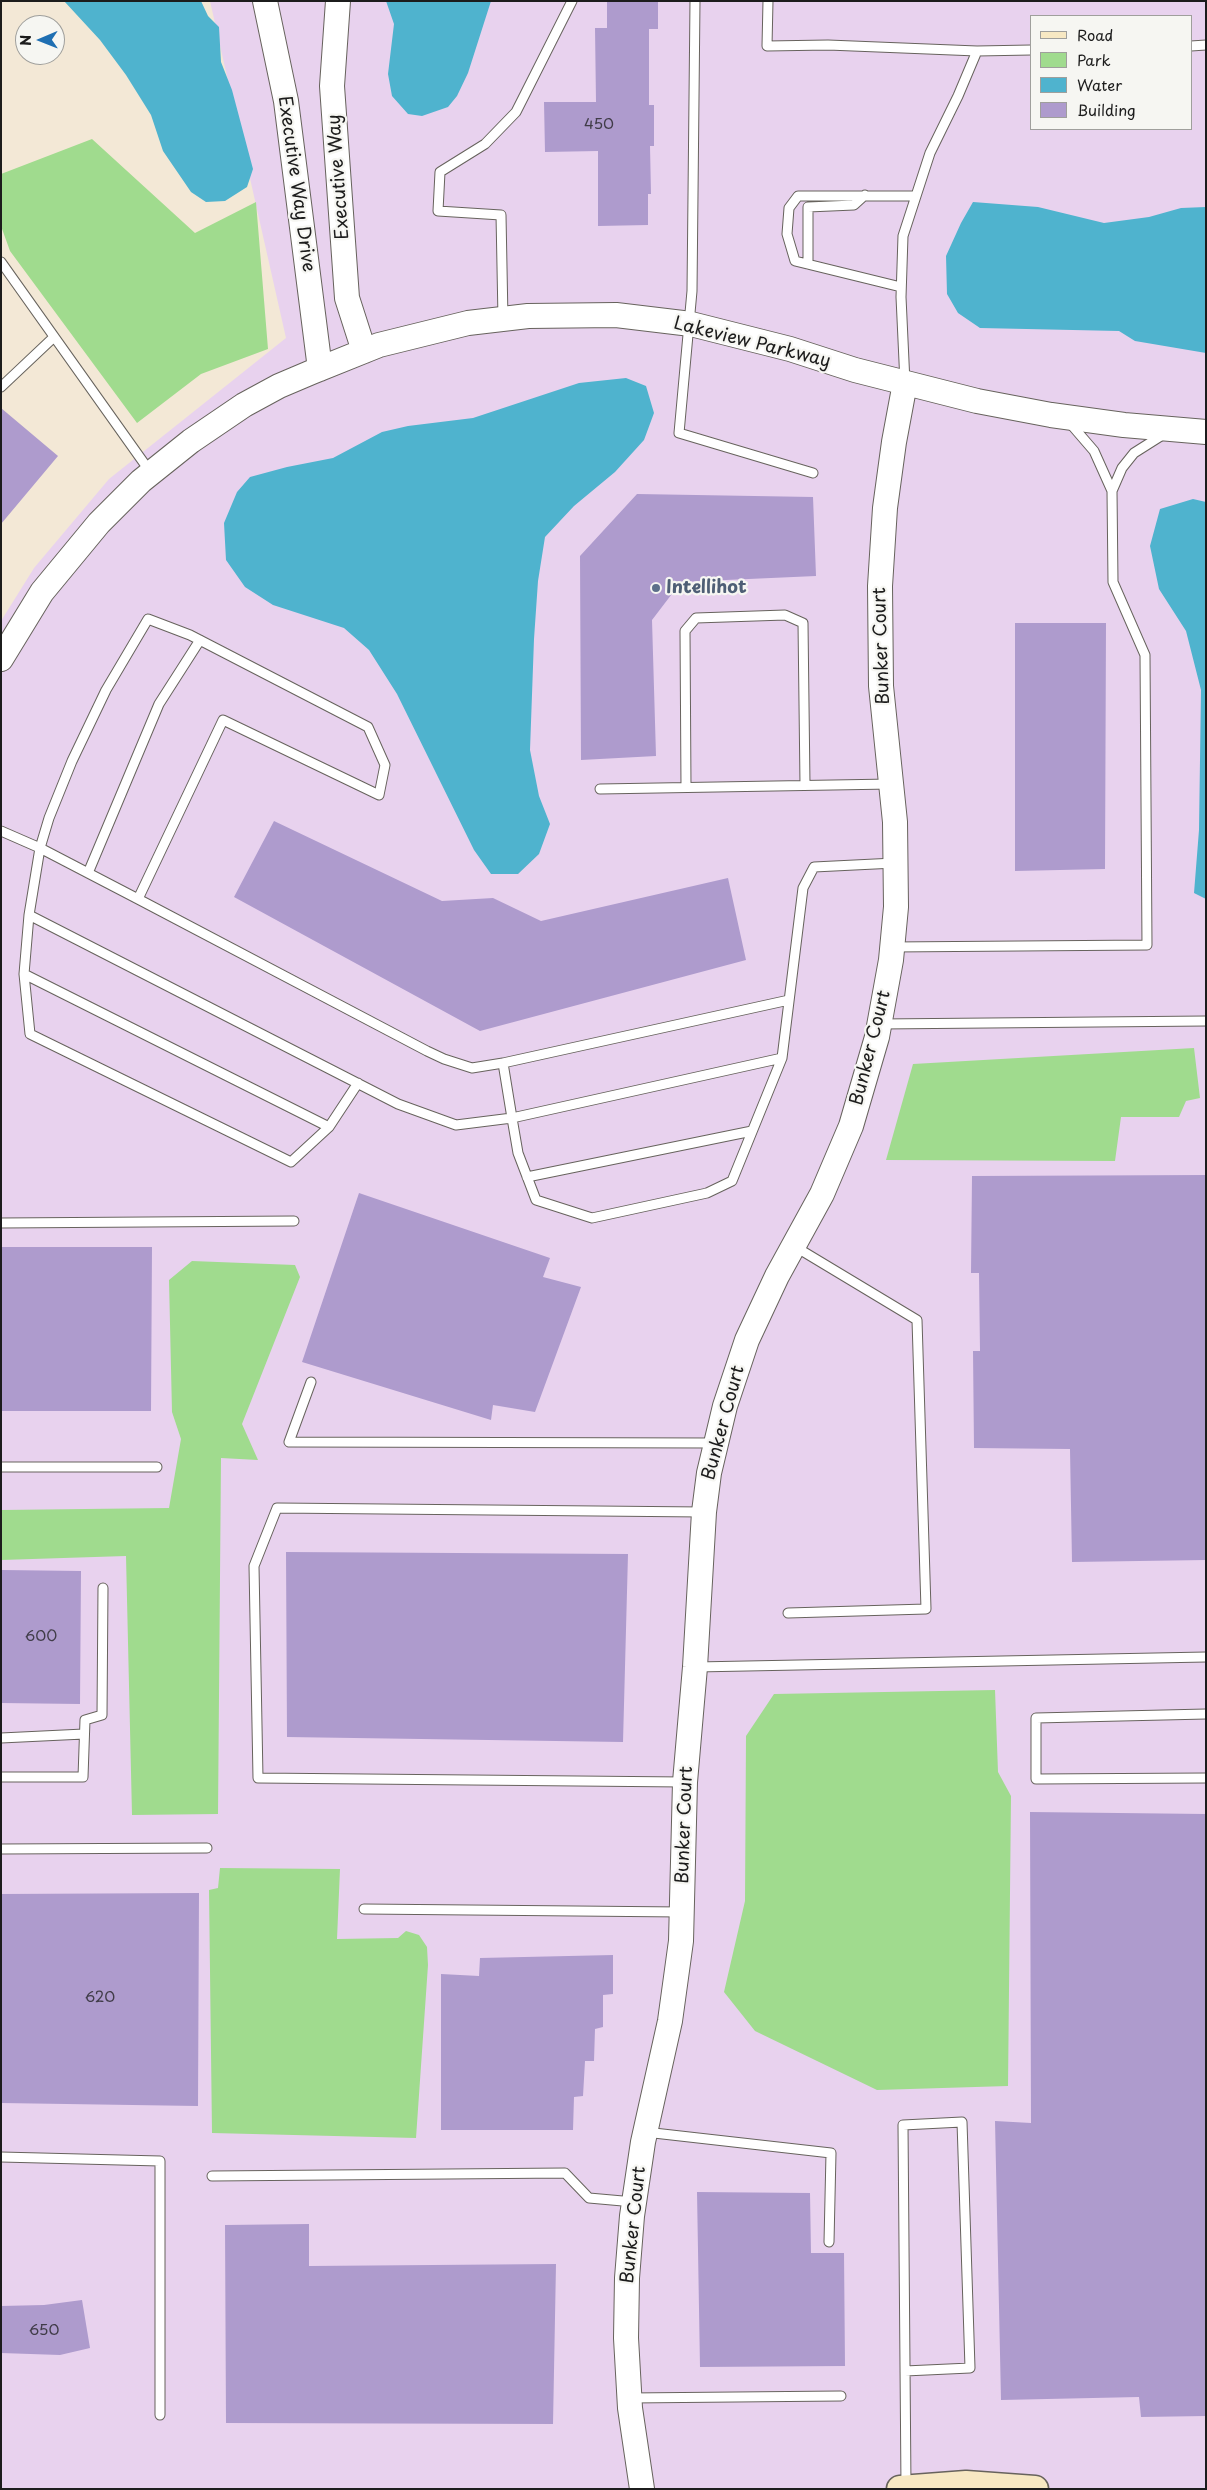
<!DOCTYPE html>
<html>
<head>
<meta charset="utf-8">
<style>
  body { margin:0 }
  #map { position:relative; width:1207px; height:2490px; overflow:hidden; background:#f3e8d6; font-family:"Playpen Sans",sans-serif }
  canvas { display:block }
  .frame { position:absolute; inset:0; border:2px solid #1c1c1c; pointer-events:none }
  .legend { position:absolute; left:1030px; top:15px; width:162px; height:115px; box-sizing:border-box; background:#f6f6f2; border:1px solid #9f9f9c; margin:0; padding:6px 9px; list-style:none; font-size:15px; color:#1c1c1c }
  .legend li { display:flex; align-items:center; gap:10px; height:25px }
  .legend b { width:25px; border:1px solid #9f9f9c }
  .north { position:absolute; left:15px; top:15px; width:50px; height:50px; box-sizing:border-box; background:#f6f6f2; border:1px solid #9f9f9c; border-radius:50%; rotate:269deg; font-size:14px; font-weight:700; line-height:20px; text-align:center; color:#1c1c1c }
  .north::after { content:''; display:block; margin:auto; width:18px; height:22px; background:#1f6fb2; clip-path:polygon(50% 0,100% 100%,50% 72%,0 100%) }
</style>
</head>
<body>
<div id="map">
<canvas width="1207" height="2490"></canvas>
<div class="frame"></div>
<ul class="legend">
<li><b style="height:6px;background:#f7e8c3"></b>Road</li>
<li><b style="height:14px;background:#a0db8e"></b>Park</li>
<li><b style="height:14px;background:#4fb3ce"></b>Water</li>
<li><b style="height:14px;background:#ae9bcd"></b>Building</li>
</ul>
<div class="north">N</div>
</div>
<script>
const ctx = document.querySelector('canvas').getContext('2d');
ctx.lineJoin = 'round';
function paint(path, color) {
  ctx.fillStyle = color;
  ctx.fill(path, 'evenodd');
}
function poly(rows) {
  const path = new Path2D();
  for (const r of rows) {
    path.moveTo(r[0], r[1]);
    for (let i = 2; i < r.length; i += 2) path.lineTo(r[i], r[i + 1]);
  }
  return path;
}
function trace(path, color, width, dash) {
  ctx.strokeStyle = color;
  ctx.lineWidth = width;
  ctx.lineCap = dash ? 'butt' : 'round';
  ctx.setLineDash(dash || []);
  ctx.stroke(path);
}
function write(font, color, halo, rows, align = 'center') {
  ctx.font = font + ' "Playpen Sans",sans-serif';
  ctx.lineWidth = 4.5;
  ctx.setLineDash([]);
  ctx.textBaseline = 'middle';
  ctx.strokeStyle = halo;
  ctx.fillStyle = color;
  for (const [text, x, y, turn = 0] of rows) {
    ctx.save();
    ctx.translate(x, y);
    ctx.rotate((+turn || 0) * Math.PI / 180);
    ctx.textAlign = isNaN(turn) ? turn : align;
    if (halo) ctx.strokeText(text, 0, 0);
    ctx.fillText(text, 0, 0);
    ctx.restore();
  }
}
paint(poly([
  [210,1,1206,1,1206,2489,1,2489,1,621,34,568,109,479,286,338],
  [1031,16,1191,16,1191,129,1031,129]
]), '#e8d2ee');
paint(poly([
  [92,139,195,233,256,202,268,349,201,374,137,423,10,251,1,226,1,174],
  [1194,1048,1200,1098,1186,1101,1179,1117,1121,1117,1115,1161,886,1160,913,1064],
  [192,1261,295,1265,300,1277,242,1424,258,1460,221,1458,218,1814,132,1815,126,1556,1,1560,1,1510,169,1508,181,1439,172,1412,169,1280],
  [995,1690,998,1772,1011,1796,1008,2086,877,2090,755,2031,724,1992,745,1901,746,1736,774,1694],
  [220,1868,340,1869,337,1939,398,1938,406,1931,419,1935,427,1947,428,1965,416,2138,212,2133,209,1890,218,1888]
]), '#a0db8e');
paint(poly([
  [64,1,201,1,208,16,219,27,221,62,232,90,253,169,247,187,225,201,206,202,191,192,163,151,151,115,126,75,100,40],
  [386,1,491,1,468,73,457,96,448,107,422,116,408,114,392,96,388,74,394,24],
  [973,202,1038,207,1104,223,1149,217,1181,208,1206,207,1206,353,1135,341,1119,331,980,328,958,313,947,294,946,256,961,223],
  [626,378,646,386,654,413,644,440,615,472,574,506,545,537,538,581,534,639,530,750,539,796,550,824,539,854,518,874,491,874,474,850,397,694,369,650,344,628,273,605,245,587,226,560,224,523,237,492,250,477,287,467,333,458,382,432,408,426,473,418,579,383],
  [1193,499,1206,502,1206,899,1194,893,1199,830,1201,690,1186,631,1159,589,1150,546,1160,509]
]), '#4fb3ce');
paint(poly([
  [607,1,658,1,658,29,649,29,649,105,654,105,654,146,650,146,651,194,648,194,648,225,598,226,598,151,545,152,544,102,596,102,595,28,607,28],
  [1,408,58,456,1,524],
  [637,494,813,497,816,576,681,582,652,620,656,756,581,760,580,556],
  [1015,623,1106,623,1105,869,1015,871],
  [274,821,442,901,493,898,541,921,728,878,746,960,480,1031,234,897],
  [1206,1175,1206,1560,1072,1562,1070,1449,974,1448,973,1351,980,1351,979,1273,971,1273,972,1176],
  [359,1193,550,1258,543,1277,581,1287,535,1412,493,1405,491,1420,302,1362],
  [1,1247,152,1247,151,1411,1,1411],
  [286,1552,628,1554,623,1742,287,1737],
  [1,1570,81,1571,80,1704,1,1703],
  [1030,1812,1206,1814,1206,2416,1141,2417,1139,2397,1001,2400,995,2121,1031,2123],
  [199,1893,198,2106,1,2103,1,1894],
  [613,1955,613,1994,603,1995,603,2027,595,2029,594,2061,585,2061,583,2096,574,2097,573,2130,441,2130,441,1974,479,1976,480,1958],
  [697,2192,810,2193,811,2253,844,2253,845,2366,700,2367],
  [309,2224,309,2266,556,2264,553,2424,226,2423,225,2225],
  [82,2300,90,2348,60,2355,1,2353,1,2306,44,2305]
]), '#ae9bcd');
const service = poly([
  [695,1,692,291,679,433,813,473],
  [768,1,767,46,828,45,977,51,1031,50],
  [1191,46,1206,45],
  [1,262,151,473],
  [808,264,808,207,854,205,865,195],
  [901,287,795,261,787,234,789,208,798,196,916,196],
  [503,319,501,215,438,211,440,172,485,144,516,112,572,1],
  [905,383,901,297,903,236,930,153,958,96,977,51],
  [1,387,54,337],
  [1112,491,1122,468,1134,453,1164,434],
  [686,787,685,631,696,618,785,615,803,623,805,785],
  [600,789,891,784],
  [1,831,40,848,29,915,398,1104,456,1125,512,1118,518,1153,536,1200,592,1218,707,1193,732,1181,782,1058,803,888,814,867,895,863],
  [88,873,159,704,200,640],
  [138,899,223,720,379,795,385,765,368,727,190,635,148,619,106,690,72,761,49,818,40,848,138,899,427,1051,444,1059,472,1068,503,1063],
  [29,915,24,974,30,1034,291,1162,329,1127,358,1083],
  [892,947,1147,945,1145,655,1113,582,1112,491,1094,451,1069,422],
  [24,974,329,1127],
  [880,1024,1206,1021],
  [782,1058,512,1118,503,1063,789,1000],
  [527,1177,752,1131],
  [1,1223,294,1221],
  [311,1382,289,1442,714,1443],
  [1,1467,157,1467],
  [788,1613,926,1609,917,1320,794,1246],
  [696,1667,1206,1657],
  [1206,1714,1036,1718,1036,1779,1206,1778],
  [1,1738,84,1734],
  [1,1777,83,1777,85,1720,102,1715,103,1588],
  [684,1782,258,1778,254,1566,277,1508,703,1512],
  [1,1849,207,1848],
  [364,1909,682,1912],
  [645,2132,831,2153,829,2242],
  [1,2157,160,2161,160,2415],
  [212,2176,565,2173,589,2198,634,2202],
  [905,2371,970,2368,962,2122,903,2125,906,2486],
  [630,2398,841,2396]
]);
const tertiary = poly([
  [265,1,286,101,320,369],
  [338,1,332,86,347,298,364,351],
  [1,659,42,592,99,523,141,481,191,441,244,405,279,386,312,372,379,345,468,323,528,316,616,315,691,324,790,349,855,370,977,401,1051,415,1124,425,1206,432],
  [642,2489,630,2408,626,2338,627,2278,632,2216,643,2142,670,2021,681,1941,685,1782,695,1667,704,1512,709,1473,725,1406,747,1340,777,1276,822,1194,851,1126,877,1037,891,960,896,907,895,822,881,686,880,586,885,508,894,442,905,383]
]);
const secondary = poly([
  [900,2489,966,2484,1035,2489]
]);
trace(service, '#67635d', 11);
trace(tertiary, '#67635d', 26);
trace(secondary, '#67635d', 29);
trace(service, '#fff', 9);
trace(tertiary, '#fff', 24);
trace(secondary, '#f7e8c3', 26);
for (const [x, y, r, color] of [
  [656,588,5,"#5c6f8a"]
]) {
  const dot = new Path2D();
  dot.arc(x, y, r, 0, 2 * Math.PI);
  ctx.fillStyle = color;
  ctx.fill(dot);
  trace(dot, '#f6f6f2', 2);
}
write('15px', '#403c48', null, [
  ["450",599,125],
  ["600",41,1637],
  ["620",100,1998],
  ["650",44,2331]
]);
write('18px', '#1c1c1c', '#f6f6f2', [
  ["Executive Way",339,177,-94],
  ["Executive Way Drive",296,184,82],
  ["Lakeview Parkway",752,343,14],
  ["Bunker Court",882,646,-92],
  ["Bunker Court",871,1048,-76],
  ["Bunker Court",724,1423,-75],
  ["Bunker Court",685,1825,-88],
  ["Bunker Court",634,2225,-84]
]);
write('bold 18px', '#4e5e75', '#f6f6f2', [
  ["Intellihot",666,588]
], 'left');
</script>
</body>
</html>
